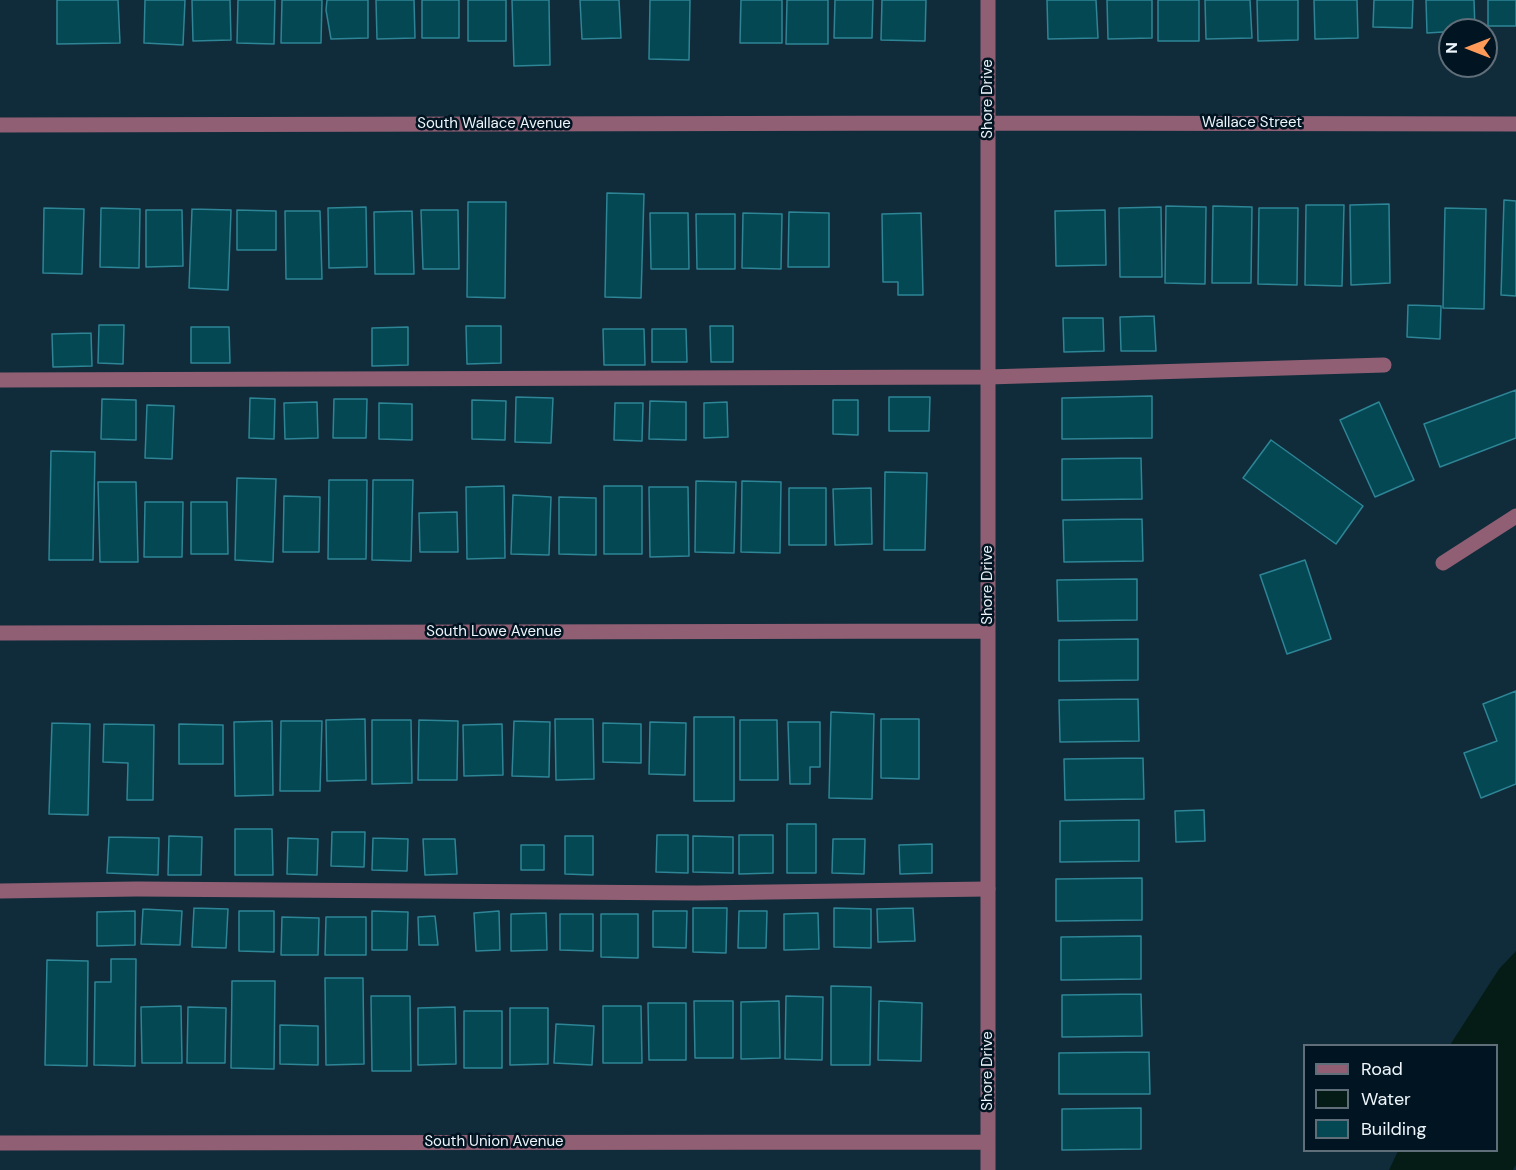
<!DOCTYPE html>
<html>
<head>
<meta charset="utf-8">
<style>
  body { margin:0 }
  #map { position:relative; width:1516px; height:1170px; overflow:hidden; background:#102c3a; font-family:"DM Sans",sans-serif }
  canvas { display:block }
  .legend { position:absolute; left:1303px; top:1044px; width:195px; height:108px; box-sizing:border-box; background:#001421; border:2px solid #5f6e78; margin:0; padding:8px 10px; list-style:none; font-size:18px; color:#eef6fb }
  .legend li { display:flex; align-items:center; gap:12px; height:30px }
  .legend b { width:30px; border:2px solid #5f6e78 }
  .north { position:absolute; left:1438px; top:18px; width:60px; height:60px; box-sizing:border-box; background:#001421; border:2px solid #5f6e78; border-radius:50%; rotate:270deg; font-size:16px; font-weight:700; line-height:24px; text-align:center; color:#eef6fb }
  .north::after { content:''; display:block; margin:auto; width:21px; height:27px; background:#fe9b58; clip-path:polygon(50% 0,100% 100%,50% 72%,0 100%) }
</style>
</head>
<body>
<div id="map">
<canvas width="1516" height="1170"></canvas>
<ul class="legend">
<li><b style="height:8px;background:#915f74"></b>Road</li>
<li><b style="height:16px;background:#051c16"></b>Water</li>
<li><b style="height:16px;background:#044854"></b>Building</li>
</ul>
<div class="north">N</div>
</div>
<script>
const ctx = document.querySelector('canvas').getContext('2d');
ctx.lineJoin = 'round';
function paint(path, color) {
  ctx.fillStyle = color;
  ctx.fill(path, 'evenodd');
}
function poly(rows) {
  const path = new Path2D();
  for (const r of rows) {
    path.moveTo(r[0], r[1]);
    for (let i = 2; i < r.length; i += 2) path.lineTo(r[i], r[i + 1]);
  }
  return path;
}
function trace(path, color, width, dash) {
  ctx.strokeStyle = color;
  ctx.lineWidth = width;
  ctx.lineCap = dash ? 'butt' : 'round';
  ctx.setLineDash(dash || []);
  ctx.stroke(path);
}
function write(font, color, halo, rows, align = 'center') {
  ctx.font = font + ' "DM Sans",sans-serif';
  ctx.lineWidth = 5;
  ctx.setLineDash([]);
  ctx.textBaseline = 'middle';
  ctx.strokeStyle = halo;
  ctx.fillStyle = color;
  for (const [text, x, y, turn = 0] of rows) {
    ctx.save();
    ctx.translate(x, y);
    ctx.rotate((+turn || 0) * Math.PI / 180);
    ctx.textAlign = isNaN(turn) ? turn : align;
    if (halo) ctx.strokeText(text, 0, 0);
    ctx.fillText(text, 0, 0);
    ctx.restore();
  }
}
paint(poly([
  [1516,951,1516,1165,1513,1170,1389,1170,1398,1151,1496,1150,1496,1046,1450,1045,1499,969]
]), '#051c16');
const building = poly([
  [57,0,118,0,120,43,57,44,57,0],
  [145,0,185,0,183,45,144,43,145,0],
  [192,0,230,0,231,40,193,41,192,0],
  [238,0,275,0,274,44,237,43,238,0],
  [282,0,322,0,321,43,281,43,282,0],
  [327,0,368,0,368,38,331,39,326,10,327,0],
  [376,0,414,0,415,38,377,39,376,0],
  [422,0,459,0,459,38,422,38,422,0],
  [468,0,506,0,506,41,468,41,468,0],
  [512,0,549,0,550,65,514,66,512,0],
  [580,0,619,0,621,38,582,39,580,0],
  [650,0,690,0,689,60,649,59,650,0],
  [741,0,782,0,782,43,740,43,741,0],
  [787,0,828,0,828,44,786,44,787,0],
  [835,0,873,0,872,38,834,38,835,0],
  [882,0,926,0,925,41,881,40,882,0],
  [1047,0,1096,0,1098,38,1048,39,1047,0],
  [1107,0,1152,0,1152,38,1108,39,1107,0],
  [1158,0,1199,0,1199,41,1158,41,1158,0],
  [1205,0,1250,0,1252,38,1206,39,1205,0],
  [1257,0,1298,0,1298,40,1258,41,1257,0],
  [1314,0,1357,0,1358,38,1315,39,1314,0],
  [1374,0,1413,0,1412,28,1373,27,1374,0],
  [1426,0,1474,0,1475,30,1427,33,1426,0],
  [1488,0,1516,0,1516,26,1488,26,1488,0],
  [607,193,644,194,641,298,605,297,607,193],
  [1504,200,1516,201,1516,296,1501,295,1504,200],
  [468,202,506,202,505,298,467,297,468,202],
  [1389,204,1390,283,1351,285,1350,205,1389,204],
  [1306,205,1344,205,1342,286,1305,285,1306,205],
  [1166,206,1206,207,1205,284,1165,283,1166,206],
  [1213,206,1252,207,1251,283,1212,283,1213,206],
  [366,207,367,267,329,268,328,208,366,207],
  [1161,207,1162,277,1120,277,1119,208,1161,207],
  [44,208,84,209,82,274,43,273,44,208],
  [101,208,140,209,139,268,100,267,101,208],
  [1259,208,1298,208,1297,285,1258,284,1259,208],
  [1445,208,1486,209,1484,309,1443,308,1445,208],
  [192,209,231,210,228,290,189,288,192,209],
  [146,210,182,210,183,266,146,267,146,210],
  [237,210,276,211,276,250,237,250,237,210],
  [421,210,458,210,459,269,423,269,421,210],
  [1105,210,1106,265,1056,266,1055,211,1105,210],
  [285,211,320,211,322,279,286,279,285,211],
  [412,211,414,274,375,274,374,212,412,211],
  [789,212,829,213,829,267,788,267,789,212],
  [650,213,688,213,689,269,651,269,650,213],
  [743,213,782,214,781,269,742,268,743,213],
  [921,213,923,295,898,295,898,282,883,282,882,214,921,213],
  [696,214,735,214,735,269,697,269,696,214],
  [1408,305,1441,306,1440,339,1407,337,1408,305],
  [1154,316,1156,351,1121,351,1120,317,1154,316],
  [1063,318,1103,318,1104,351,1064,352,1063,318],
  [99,325,124,325,123,364,98,363,99,325],
  [466,326,501,326,501,363,467,364,466,326],
  [710,326,733,326,733,362,711,362,710,326],
  [191,327,229,327,230,363,191,363,191,327],
  [408,327,408,365,372,366,372,328,408,327],
  [603,329,644,329,645,365,604,365,603,329],
  [652,329,686,329,687,362,652,362,652,329],
  [91,333,92,366,53,367,52,334,91,333],
  [1516,390,1516,438,1440,467,1424,424,1516,390],
  [1152,396,1152,438,1062,439,1062,398,1152,396],
  [516,397,553,398,551,443,515,442,516,397],
  [889,397,930,397,929,431,889,431,889,397],
  [250,398,275,399,274,439,249,438,250,398],
  [102,399,136,400,136,440,101,439,102,399],
  [334,399,367,399,366,438,333,438,334,399],
  [472,400,506,401,505,440,472,439,472,400],
  [833,400,858,400,858,435,833,434,833,400],
  [650,401,686,402,686,440,649,439,650,401],
  [317,402,318,438,285,439,284,403,317,402],
  [727,402,728,437,704,438,704,403,727,402],
  [1379,402,1414,480,1375,497,1340,420,1379,402],
  [379,403,412,404,412,440,379,439,379,403],
  [615,403,643,403,642,441,614,440,615,403],
  [147,405,174,406,172,459,145,458,147,405],
  [1271,440,1363,506,1336,544,1243,478,1271,440],
  [51,451,95,452,93,560,49,560,51,451],
  [1141,458,1142,499,1062,500,1062,459,1141,458],
  [885,472,927,473,925,550,884,550,885,472],
  [237,478,276,479,273,562,235,560,237,478],
  [329,480,367,480,366,559,328,559,329,480],
  [373,480,413,480,411,561,372,560,373,480],
  [696,481,736,482,734,553,695,552,696,481],
  [742,481,781,482,780,553,741,552,742,481],
  [98,482,136,482,138,562,100,562,98,482],
  [504,486,505,558,467,559,466,487,504,486],
  [604,486,642,486,642,554,604,554,604,486],
  [649,487,688,487,689,556,650,557,649,487],
  [789,488,826,488,826,545,789,545,789,488],
  [871,488,872,544,835,545,833,489,871,488],
  [513,495,551,497,549,555,511,554,513,495],
  [284,496,320,497,319,552,283,552,284,496],
  [559,497,596,498,596,555,559,554,559,497],
  [145,502,183,502,182,557,144,557,145,502],
  [191,502,227,502,228,554,191,554,191,502],
  [457,512,458,552,420,552,419,513,457,512],
  [1142,519,1143,561,1064,562,1063,520,1142,519],
  [1305,560,1331,639,1287,654,1260,575,1305,560],
  [1137,579,1137,620,1058,621,1057,580,1137,579],
  [1138,639,1138,680,1059,681,1059,640,1138,639],
  [1516,691,1516,784,1481,798,1464,753,1497,741,1483,704,1516,691],
  [1138,699,1139,741,1060,742,1059,700,1138,699],
  [831,712,874,714,872,799,829,798,831,712],
  [694,717,734,717,734,801,694,801,694,717],
  [365,719,366,780,327,781,326,720,365,719],
  [555,719,593,719,594,779,556,780,555,719],
  [881,719,919,719,919,779,881,778,881,719],
  [372,720,411,720,412,783,372,784,372,720],
  [419,720,458,721,457,780,418,780,419,720],
  [740,720,777,720,778,780,740,780,740,720],
  [272,721,273,795,235,796,234,722,272,721],
  [281,721,322,721,320,791,280,791,281,721],
  [514,721,550,722,549,777,512,776,514,721],
  [650,722,686,723,685,775,649,774,650,722],
  [788,722,820,722,820,767,810,767,810,784,790,784,788,722],
  [52,723,90,724,88,815,49,814,52,723],
  [603,723,641,724,641,763,603,762,603,723],
  [104,724,154,725,153,800,127,800,128,763,103,762,104,724],
  [179,724,223,725,223,764,179,764,179,724],
  [502,724,503,775,464,776,463,725,502,724],
  [1143,758,1144,799,1065,800,1064,759,1143,758],
  [1204,810,1205,841,1176,842,1175,811,1204,810],
  [1139,820,1139,861,1060,862,1060,821,1139,820],
  [787,824,816,824,816,873,787,873,787,824],
  [235,829,272,829,273,875,235,875,235,829],
  [332,832,365,832,364,867,331,866,332,832],
  [657,835,688,835,688,873,656,872,657,835],
  [739,835,773,835,773,873,739,874,739,835],
  [169,836,202,837,201,875,168,875,169,836],
  [565,836,593,836,593,875,565,874,565,836],
  [693,836,733,837,733,873,693,872,693,836],
  [109,837,159,838,158,875,107,873,109,837],
  [288,838,318,839,317,875,287,874,288,838],
  [373,838,408,839,407,871,372,870,373,838],
  [423,839,455,839,457,874,425,875,423,839],
  [833,839,865,839,864,874,832,873,833,839],
  [932,844,932,873,900,874,899,845,932,844],
  [521,845,544,845,544,870,521,870,521,845],
  [1142,878,1142,920,1056,921,1056,879,1142,878],
  [194,908,228,909,226,948,192,947,194,908],
  [693,908,727,908,726,953,693,952,693,908],
  [834,908,871,909,871,948,834,947,834,908],
  [913,908,915,941,878,942,877,909,913,908],
  [143,909,182,911,180,945,141,944,143,909],
  [135,911,135,945,97,946,97,912,135,911],
  [239,911,274,911,274,952,239,951,239,911],
  [372,911,408,912,407,950,372,950,372,911],
  [499,911,500,950,476,951,474,913,499,911],
  [653,911,687,911,686,948,653,947,653,911],
  [739,911,767,911,766,948,738,948,739,911],
  [546,913,547,950,511,951,511,914,546,913],
  [818,913,819,949,784,950,784,914,818,913],
  [560,914,593,914,593,951,560,950,560,914],
  [601,914,638,914,638,958,601,957,601,914],
  [435,916,438,945,419,945,418,917,435,916],
  [282,917,319,918,318,955,281,955,282,917],
  [326,917,366,917,366,955,325,955,326,917],
  [1141,936,1141,979,1061,980,1061,937,1141,936],
  [111,959,136,959,135,1066,94,1065,95,982,111,982,111,959],
  [47,960,88,961,87,1066,45,1065,47,960],
  [325,978,363,978,364,1064,326,1065,325,978],
  [232,981,275,981,274,1069,231,1068,232,981],
  [831,986,871,987,870,1065,831,1065,831,986],
  [1141,994,1142,1036,1062,1037,1062,995,1141,994],
  [371,996,410,996,411,1071,372,1071,371,996],
  [786,996,823,997,822,1060,785,1059,786,996],
  [694,1001,733,1001,733,1058,695,1058,694,1001],
  [779,1001,780,1058,741,1059,741,1002,779,1001],
  [879,1001,922,1003,921,1061,878,1060,879,1001],
  [648,1003,686,1003,686,1060,649,1060,648,1003],
  [181,1006,182,1063,142,1063,141,1007,181,1006],
  [603,1006,641,1006,642,1063,603,1063,603,1006],
  [188,1007,226,1008,225,1063,187,1063,188,1007],
  [455,1007,456,1064,418,1065,418,1008,455,1007],
  [510,1008,548,1008,548,1064,510,1065,510,1008],
  [464,1011,502,1011,502,1068,464,1068,464,1011],
  [556,1024,594,1026,592,1065,554,1063,556,1024],
  [280,1025,318,1026,318,1065,280,1064,280,1025],
  [1149,1052,1150,1094,1059,1094,1059,1053,1149,1052],
  [1141,1108,1141,1149,1062,1150,1062,1109,1141,1108]
]);
paint(building, '#044854');
trace(building, '#2e8596', 1.5);
trace(poly([
  [0,380,988,377,1384,365],
  [0,891,137,889,698,893,988,889]
]), '#915f74', 15);
trace(poly([
  [988,0,988,1170],
  [0,125,988,123,1516,124],
  [1443,563,1516,516],
  [0,633,988,631],
  [0,1143,988,1142]
]), '#915f74', 15);
write('15px', '#eef6fb', '#001421', [
  ["Shore Drive",988,99,-90],
  ["Wallace Street",1252,123],
  ["South Wallace Avenue",494,124],
  ["Shore Drive",988,585,-90],
  ["South Lowe Avenue",494,632],
  ["Shore Drive",988,1071,-90],
  ["South Union Avenue",494,1142]
]);
</script>
</body>
</html>
